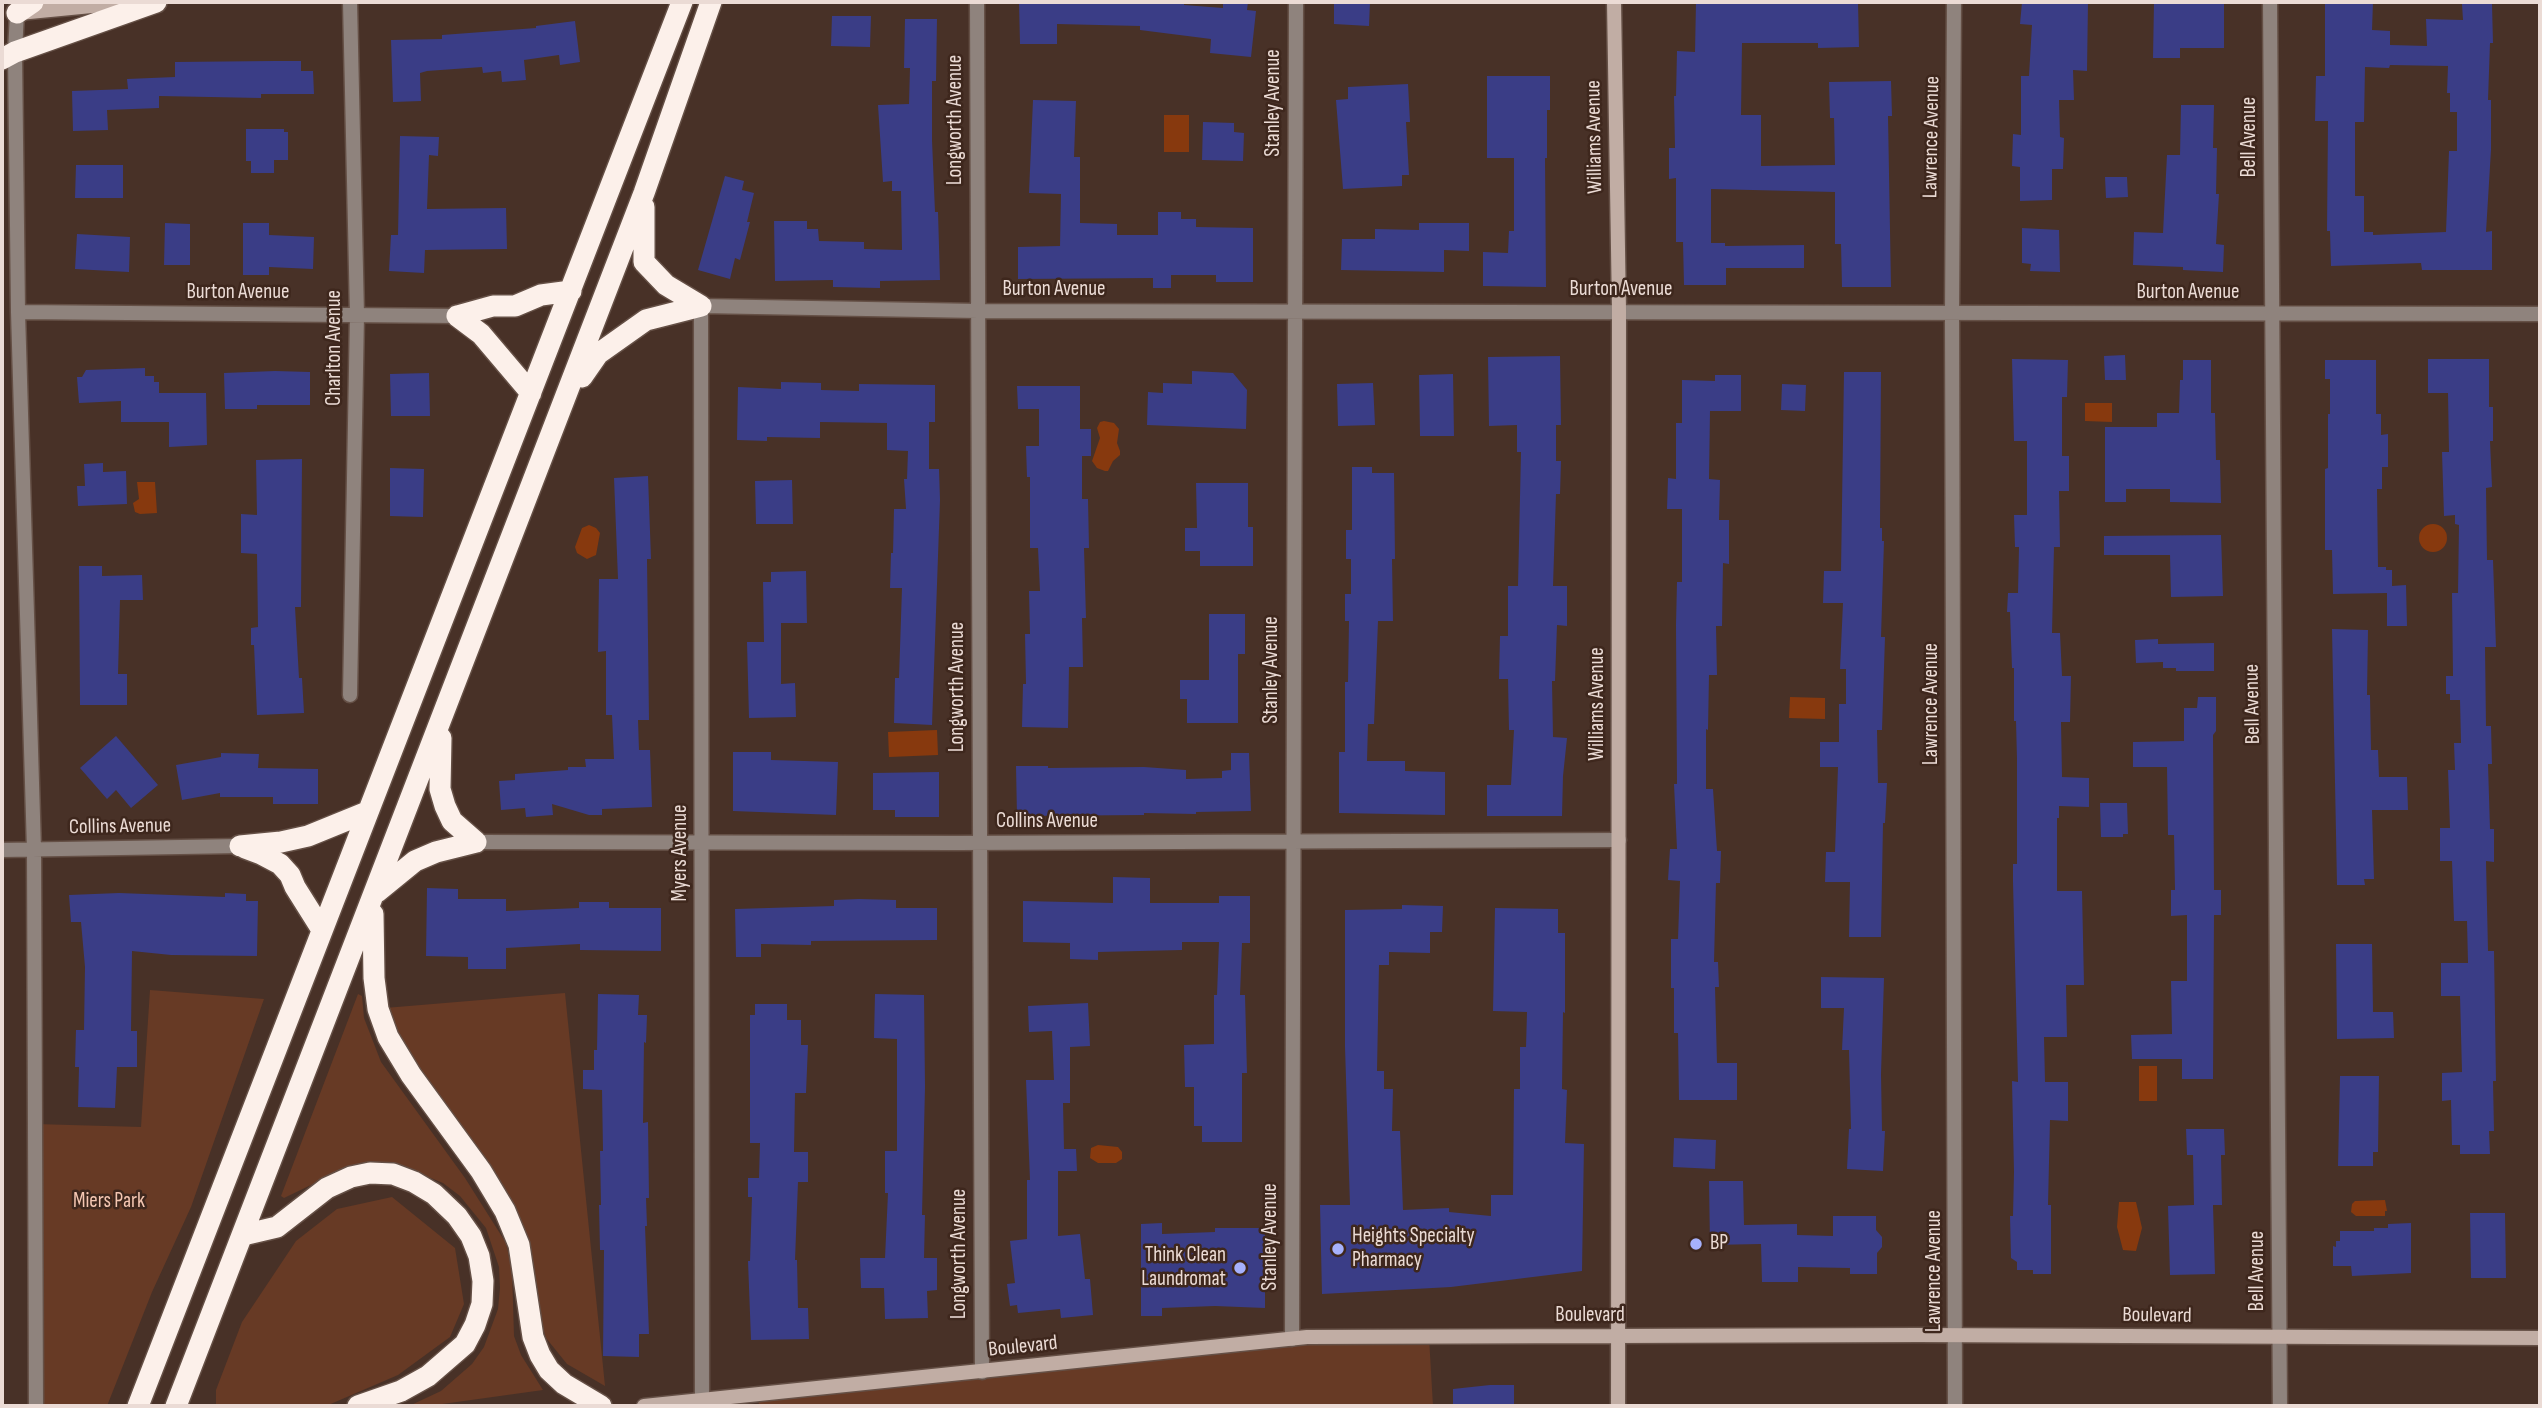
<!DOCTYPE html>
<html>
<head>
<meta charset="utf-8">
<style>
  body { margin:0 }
  #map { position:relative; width:2542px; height:1408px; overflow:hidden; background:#483127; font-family:"Sofia Sans Condensed",sans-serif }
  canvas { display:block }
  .frame { position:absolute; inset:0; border:4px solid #ebdbd5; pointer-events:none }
</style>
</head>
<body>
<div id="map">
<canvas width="2542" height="1408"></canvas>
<div class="frame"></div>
</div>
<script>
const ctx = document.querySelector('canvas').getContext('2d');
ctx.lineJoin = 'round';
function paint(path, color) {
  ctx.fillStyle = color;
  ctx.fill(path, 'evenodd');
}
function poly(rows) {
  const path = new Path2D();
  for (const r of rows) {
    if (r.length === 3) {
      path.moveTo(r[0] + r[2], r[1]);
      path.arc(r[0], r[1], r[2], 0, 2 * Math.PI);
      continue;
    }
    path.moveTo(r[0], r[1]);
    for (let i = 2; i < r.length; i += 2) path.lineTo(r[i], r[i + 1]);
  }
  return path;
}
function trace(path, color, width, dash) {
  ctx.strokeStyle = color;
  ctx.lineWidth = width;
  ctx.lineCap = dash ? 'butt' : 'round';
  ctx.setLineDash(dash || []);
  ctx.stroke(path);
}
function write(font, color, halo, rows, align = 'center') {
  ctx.font = font + ' "Sofia Sans Condensed",sans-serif';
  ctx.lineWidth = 5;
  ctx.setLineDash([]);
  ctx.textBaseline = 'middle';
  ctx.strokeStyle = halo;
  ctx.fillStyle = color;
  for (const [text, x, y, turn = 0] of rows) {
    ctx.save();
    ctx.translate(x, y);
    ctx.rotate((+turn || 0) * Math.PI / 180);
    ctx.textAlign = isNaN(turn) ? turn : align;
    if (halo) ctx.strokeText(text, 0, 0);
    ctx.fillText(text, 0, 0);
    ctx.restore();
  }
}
paint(poly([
  [150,990,264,999,191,1207,152,1292,107,1406,31,1406,35,1124,141,1127],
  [565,993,605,1386,567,1364,546,1338,541,1322,528,1241,413,1065,385,1008],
  [358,994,362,996,364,1018,381,1062,465,1178,506,1243,512,1271,514,1336,521,1355,543,1390,428,1406,409,1406,441,1391,472,1364,484,1347,498,1309,500,1288,499,1267,486,1228,460,1196,443,1183,404,1167,384,1164,342,1170,284,1198,281,1196],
  [392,1197,455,1248,464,1304,450,1337,398,1375,326,1406,216,1406,216,1390,242,1322,296,1241,337,1209],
  [1359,1337,1429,1337,1433,1406,759,1406,758,1395]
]), '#673a25');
paint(poly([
  [1164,115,1189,115,1189,152,1164,152],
  [2085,403,2112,403,2112,422,2085,421],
  [1104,421,1114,423,1119,429,1117,443,1120,451,1120,455,1113,461,1108,471,1105,471,1097,468,1092,461,1100,438,1097,428,1100,422],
  [137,482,155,482,157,513,140,514,135,512,133,503,139,499],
  [2433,538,14],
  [589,525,596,528,600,533,596,555,587,559,577,553,575,547,582,528],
  [1790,697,1825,698,1825,719,1789,718],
  [937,730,938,755,889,757,888,732],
  [2139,1066,2157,1066,2157,1101,2139,1101],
  [1098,1145,1118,1147,1122,1152,1122,1159,1116,1163,1098,1163,1090,1158,1091,1148],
  [2385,1200,2387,1211,2385,1211,2385,1216,2356,1216,2351,1212,2352,1204,2355,1201],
  [2119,1202,2136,1202,2142,1228,2136,1251,2123,1250,2117,1227]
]), '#87390e');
paint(poly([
  [1019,2,1184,2,1184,5,1223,8,1223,2,1248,2,1247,10,1256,11,1251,57,1210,53,1211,39,1140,30,1140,26,1057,24,1057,44,1020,44],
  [1334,2,1370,2,1369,26,1334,24],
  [1696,2,1858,2,1859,47,1818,48,1818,43,1742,43,1741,115,1761,115,1761,166,1835,165,1834,118,1830,118,1829,82,1891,81,1892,116,1888,116,1891,287,1842,287,1841,244,1835,244,1835,192,1711,189,1711,243,1725,243,1725,246,1804,245,1804,268,1726,268,1726,285,1684,285,1683,242,1676,242,1676,178,1669,179,1669,148,1675,148,1674,96,1676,96,1677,51,1695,52],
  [2022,2,2088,2,2087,71,2073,70,2074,100,2059,100,2060,137,2064,138,2063,169,2052,169,2052,200,2020,201,2020,167,2012,166,2013,134,2021,135,2021,76,2029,76,2032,25,2020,24],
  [2154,2,2224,2,2224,48,2180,48,2180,58,2153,58],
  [2325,2,2373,2,2372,30,2390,31,2390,45,2427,46,2426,19,2463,20,2462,4,2492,4,2493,43,2490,43,2488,100,2491,100,2491,150,2486,232,2492,231,2492,270,2422,270,2421,263,2331,266,2330,231,2327,231,2328,121,2315,121,2316,76,2325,76],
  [2390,65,2448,66,2447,93,2450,93,2450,112,2457,112,2457,151,2449,151,2446,232,2373,235,2373,232,2364,232,2364,196,2355,196,2355,122,2364,122,2365,67,2389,68],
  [832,16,871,16,870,47,831,46],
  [905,19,937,19,936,81,932,81,932,140,935,212,938,212,940,280,880,281,880,288,833,287,833,280,775,281,774,221,807,221,807,229,818,229,819,241,864,242,864,249,902,250,901,191,892,191,892,181,883,182,878,105,909,104,910,68,904,68],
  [575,21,580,62,560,65,559,55,524,60,526,80,502,82,501,71,483,73,482,67,427,71,420,73,421,101,393,102,391,40,442,39,442,35,536,28,536,26],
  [273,61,301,61,301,71,313,71,314,94,261,94,261,98,159,96,159,108,107,110,108,130,73,131,72,91,128,89,127,79,175,77,175,62],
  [1487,76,1550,76,1550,110,1547,110,1547,158,1545,158,1546,287,1483,286,1483,252,1508,253,1509,231,1514,231,1514,158,1487,158],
  [1408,84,1410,122,1406,122,1409,175,1402,175,1402,186,1343,189,1336,100,1348,99,1348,87],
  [1033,100,1076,101,1074,157,1080,157,1080,223,1117,224,1117,235,1158,235,1158,212,1181,212,1181,219,1196,219,1196,227,1253,228,1253,282,1216,282,1216,275,1171,275,1171,288,1153,288,1153,278,1018,279,1018,247,1060,246,1061,194,1029,193],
  [2181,105,2214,105,2213,148,2217,148,2216,194,2219,194,2216,244,2224,245,2223,272,2183,270,2183,267,2133,265,2134,232,2163,233,2167,155,2180,155],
  [1203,122,1234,123,1234,132,1244,133,1243,161,1202,160],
  [246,129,284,129,284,132,288,132,288,160,274,160,274,173,251,173,251,161,246,161],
  [400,136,439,137,438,156,429,155,427,209,506,208,507,249,425,250,424,273,389,271,391,235,398,235],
  [76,165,123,165,123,198,75,198],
  [725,176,744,181,742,190,754,193,747,222,750,222,740,260,735,258,730,279,698,270],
  [2105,177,2127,177,2128,197,2106,198],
  [165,223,190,224,190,265,164,265],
  [243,223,269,223,269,235,314,237,313,269,269,267,269,275,243,275],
  [1419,223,1469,223,1469,251,1444,250,1444,272,1341,270,1342,239,1375,239,1375,229,1419,230],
  [2022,228,2059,230,2060,272,2030,271,2031,264,2022,263],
  [77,234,130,237,129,272,75,269],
  [2125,355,2126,380,2105,380,2104,356],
  [1560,356,1561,425,1556,425,1556,461,1561,461,1560,494,1556,494,1553,586,1567,586,1567,626,1557,625,1555,681,1552,681,1553,737,1567,738,1563,776,1562,816,1487,816,1487,785,1511,785,1514,730,1509,730,1508,679,1499,679,1500,636,1508,636,1508,586,1518,586,1521,452,1517,452,1517,425,1489,426,1488,357],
  [2012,359,2068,360,2067,397,2062,397,2062,456,2069,456,2069,491,2059,491,2060,547,2054,547,2052,633,2060,633,2062,676,2071,676,2070,722,2061,722,2062,777,2089,778,2089,807,2059,806,2059,818,2057,818,2057,891,2082,891,2084,985,2066,985,2067,1037,2044,1037,2045,1082,2068,1082,2068,1121,2050,1120,2048,1205,2051,1205,2051,1274,2033,1274,2033,1270,2017,1270,2017,1262,2011,1258,2010,1216,2013,1216,2014,1172,2012,1081,2018,1082,2013,882,2013,864,2017,864,2017,759,2016,721,2014,721,2014,668,2012,668,2010,612,2007,612,2008,593,2018,593,2019,547,2015,547,2014,515,2027,515,2027,441,2014,441],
  [2428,359,2489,359,2489,407,2493,407,2493,441,2490,441,2492,487,2486,488,2487,560,2493,560,2496,647,2485,647,2486,726,2491,726,2492,764,2488,764,2490,829,2494,829,2494,862,2486,861,2488,951,2494,951,2496,1081,2493,1081,2494,1131,2489,1131,2490,1154,2460,1154,2460,1145,2452,1145,2451,1100,2442,1101,2442,1073,2462,1072,2460,996,2441,996,2441,963,2468,963,2467,921,2454,921,2452,861,2440,861,2440,828,2450,828,2448,770,2455,770,2454,743,2461,743,2460,700,2450,700,2450,694,2446,694,2446,676,2453,676,2452,593,2458,593,2459,525,2455,524,2455,515,2444,516,2442,452,2449,452,2448,393,2428,393],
  [2183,360,2211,360,2211,413,2215,413,2216,460,2220,460,2221,503,2170,502,2170,489,2126,489,2126,502,2105,502,2105,427,2157,427,2157,413,2179,413,2180,380,2183,380],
  [2325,360,2376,360,2376,414,2381,414,2381,435,2388,434,2388,467,2382,467,2382,489,2377,489,2378,567,2386,567,2386,570,2392,570,2392,586,2406,585,2407,626,2387,626,2387,593,2333,594,2332,550,2325,550,2325,469,2328,468,2328,414,2330,414,2330,379,2325,379],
  [145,368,145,376,154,376,154,382,159,382,159,393,206,393,207,445,169,447,169,422,121,422,121,401,79,403,77,377,82,377,86,370],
  [275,371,310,372,310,405,257,405,257,409,225,409,224,373],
  [1192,371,1233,373,1247,390,1246,429,1147,425,1148,392,1163,393,1163,383,1192,384],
  [1844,372,1881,372,1880,528,1882,528,1882,541,1884,541,1881,637,1885,637,1882,730,1877,730,1878,783,1887,783,1885,823,1883,823,1881,937,1849,937,1850,882,1825,882,1826,852,1835,852,1838,767,1820,767,1820,742,1839,742,1839,704,1846,704,1846,669,1840,669,1843,603,1823,603,1824,571,1841,571],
  [429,373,430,416,391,416,390,374],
  [1453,374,1454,436,1420,436,1419,375],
  [1715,375,1741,375,1741,411,1710,411,1709,479,1720,480,1719,520,1729,520,1729,564,1723,563,1722,626,1716,626,1717,675,1709,675,1708,730,1706,729,1706,789,1713,789,1717,851,1721,851,1720,883,1716,883,1714,962,1718,962,1719,987,1715,987,1717,1063,1737,1063,1737,1100,1679,1100,1678,1033,1674,1033,1674,988,1671,988,1671,939,1678,939,1680,881,1668,880,1670,849,1677,849,1674,784,1677,784,1676,625,1677,582,1682,582,1682,509,1667,509,1668,478,1676,479,1676,423,1682,423,1682,380,1715,381],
  [781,382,821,383,821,390,859,391,859,384,935,385,935,422,929,422,929,469,939,469,940,500,932,725,894,723,895,678,899,678,902,588,890,588,891,553,893,553,894,509,906,509,904,479,907,479,908,451,887,450,887,423,820,422,820,438,767,437,767,441,737,440,738,387,781,389],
  [1373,383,1375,425,1338,426,1337,384],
  [1782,384,1806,385,1805,411,1781,410],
  [1017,386,1080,386,1080,429,1091,429,1091,456,1082,456,1082,499,1088,499,1089,548,1084,548,1086,618,1082,618,1083,667,1069,667,1068,728,1022,727,1023,684,1026,684,1025,634,1030,634,1029,591,1040,591,1038,548,1030,548,1030,477,1027,477,1026,446,1039,446,1039,409,1018,409],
  [302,459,301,607,295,607,299,678,302,678,304,713,257,715,254,645,251,645,251,628,258,627,257,554,241,553,241,514,257,515,256,460],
  [103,463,103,472,126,471,127,504,78,506,77,486,85,486,84,464],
  [1352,467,1372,467,1372,473,1394,473,1395,559,1392,559,1393,621,1378,621,1374,724,1368,724,1367,761,1405,761,1405,771,1445,772,1445,815,1339,813,1339,752,1345,752,1345,682,1348,682,1349,621,1345,621,1345,594,1351,594,1351,559,1346,559,1346,530,1352,530],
  [390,468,424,469,423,517,390,516],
  [648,476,651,559,647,559,649,720,638,720,639,750,650,750,652,807,602,809,602,815,589,815,552,804,553,815,526,817,525,808,501,810,499,781,515,780,515,774,568,770,568,767,586,767,585,759,614,759,612,715,606,715,606,651,598,652,599,579,618,579,614,478],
  [792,480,793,524,756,524,755,481],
  [1196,483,1248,483,1248,527,1253,527,1253,566,1200,566,1200,551,1185,551,1185,528,1197,528],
  [2221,535,2223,596,2171,597,2170,555,2104,555,2104,536],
  [79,566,102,566,102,576,142,575,143,600,120,600,118,674,127,674,127,705,80,705],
  [806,571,807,623,781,623,781,684,795,683,796,717,749,718,747,642,764,642,763,582,771,582,771,572],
  [1209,614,1245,614,1245,654,1238,654,1238,723,1187,723,1187,699,1180,699,1180,680,1209,680],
  [2332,629,2368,630,2367,695,2370,695,2371,750,2378,750,2379,777,2407,777,2408,810,2372,810,2374,879,2364,879,2365,885,2337,885],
  [2158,639,2158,644,2214,643,2214,671,2176,671,2176,668,2163,668,2163,662,2136,663,2135,640],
  [2198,697,2216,697,2216,731,2213,735,2214,890,2221,890,2221,915,2214,915,2213,1079,2182,1079,2182,1059,2132,1059,2131,1035,2172,1034,2171,981,2187,981,2187,915,2171,916,2171,890,2175,890,2174,835,2168,835,2167,767,2133,767,2133,742,2184,741,2184,708,2197,708],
  [116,736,158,785,131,808,116,790,107,799,80,768],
  [733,752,771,752,771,760,838,762,836,815,733,811],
  [221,753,259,754,258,768,318,769,318,804,273,804,273,797,220,797,220,793,182,800,176,765,221,757],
  [1231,753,1249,753,1251,811,1196,812,1196,814,1144,813,1144,815,1017,816,1016,766,1048,766,1048,768,1144,767,1186,770,1186,779,1222,778,1222,771,1231,770],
  [939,772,939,817,895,817,895,810,873,810,873,773],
  [2100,803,2127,803,2128,834,2123,834,2123,837,2101,837],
  [1113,877,1150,878,1150,903,1219,903,1219,896,1250,896,1250,943,1242,943,1240,995,1245,995,1247,1073,1242,1073,1242,1142,1202,1142,1202,1126,1194,1126,1194,1087,1185,1087,1184,1045,1214,1044,1214,995,1217,995,1219,942,1182,942,1182,950,1098,952,1098,960,1070,959,1070,943,1023,942,1023,901,1113,903],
  [427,888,458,889,458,899,506,899,506,911,579,908,579,902,609,902,609,908,661,908,661,951,580,950,580,944,506,948,506,969,468,969,468,957,426,956],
  [119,893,225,897,225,893,246,894,246,901,258,901,257,956,171,955,132,951,131,1031,137,1031,137,1067,117,1067,115,1108,78,1107,79,1067,75,1067,76,1030,84,1030,85,967,81,922,71,922,69,895],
  [859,899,896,900,896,908,937,908,937,940,811,941,811,945,761,944,761,957,736,957,735,909,834,906,834,900],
  [1402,905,1443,906,1442,932,1430,932,1430,953,1389,952,1389,965,1379,965,1377,1071,1384,1071,1384,1089,1393,1089,1392,1131,1400,1131,1403,1210,1449,1208,1449,1212,1491,1216,1491,1195,1513,1195,1514,1089,1520,1089,1520,1047,1526,1047,1527,1012,1493,1011,1495,908,1558,909,1558,933,1565,933,1565,1013,1563,1012,1562,1089,1567,1090,1565,1143,1584,1144,1582,1271,1451,1287,1322,1294,1320,1205,1350,1205,1345,1047,1345,910,1402,909],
  [2336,944,2372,944,2373,1012,2393,1012,2394,1038,2337,1039],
  [1821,977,1884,978,1881,1074,1882,1131,1885,1131,1883,1171,1847,1169,1849,1129,1851,1129,1849,1050,1842,1050,1844,1008,1821,1008],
  [598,994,639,995,638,1015,647,1015,646,1043,644,1042,643,1123,648,1122,649,1198,646,1198,647,1226,645,1226,649,1334,639,1334,639,1357,603,1356,604,1250,600,1250,599,1205,601,1205,600,1151,603,1151,602,1090,583,1089,583,1070,594,1070,594,1050,597,1050],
  [875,994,924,995,925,1087,922,1215,925,1215,924,1258,937,1258,937,1290,927,1291,928,1318,885,1319,884,1288,861,1288,860,1258,885,1258,888,1193,885,1193,885,1151,897,1151,897,1039,874,1038],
  [1088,1003,1090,1046,1070,1047,1070,1103,1063,1103,1064,1149,1076,1149,1077,1171,1058,1171,1058,1236,1080,1234,1085,1279,1090,1279,1093,1315,1061,1318,1060,1309,1018,1313,1017,1305,1010,1306,1007,1284,1015,1283,1010,1241,1027,1239,1027,1180,1030,1180,1026,1080,1054,1080,1052,1031,1029,1032,1028,1006],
  [755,1004,787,1004,787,1020,801,1020,801,1045,808,1045,806,1093,795,1093,794,1152,808,1152,808,1182,798,1182,795,1260,797,1260,798,1308,808,1308,809,1339,751,1340,748,1261,750,1261,752,1197,748,1197,748,1178,759,1178,760,1143,750,1143,750,1015,755,1015],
  [2340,1076,2379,1076,2378,1152,2373,1152,2373,1166,2338,1166],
  [2186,1129,2224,1129,2225,1155,2221,1155,2222,1205,2213,1205,2215,1274,2170,1275,2168,1206,2194,1205,2193,1155,2187,1155],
  [1674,1138,1716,1140,1715,1169,1673,1167],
  [1709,1181,1743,1181,1744,1225,1797,1224,1797,1235,1833,1236,1833,1216,1876,1216,1876,1230,1882,1237,1882,1247,1877,1253,1877,1274,1850,1274,1850,1268,1798,1267,1798,1282,1762,1282,1761,1244,1710,1245],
  [2470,1213,2505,1213,2506,1278,2471,1278],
  [1162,1223,1162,1234,1215,1232,1215,1228,1265,1228,1265,1308,1215,1306,1162,1308,1162,1316,1141,1316,1141,1224],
  [2411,1223,2411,1273,2352,1276,2351,1266,2333,1266,2333,1246,2336,1247,2336,1241,2340,1241,2340,1231,2374,1231,2374,1228,2388,1228,2388,1224],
  [1490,1385,1514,1385,1514,1406,1453,1406,1453,1389]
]), '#3a3d86');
const street = poly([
  [350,2,357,315,350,695],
  [977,2,982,1372],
  [1954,2,1952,314,1955,1406],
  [2270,2,2280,1406],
  [17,13,15,52,18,312,34,850,36,1406],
  [18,312,457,316],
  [476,842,957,843,1619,840],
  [2,850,240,846],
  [1292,1339,1296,2],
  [702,1400,701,306,978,311,2540,314]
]);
const secondary = poly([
  [1614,2,1619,310,1618,1406],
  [19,13,133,2],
  [644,1406,1307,1337,1919,1335,2540,1338]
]);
const highway = poly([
  [17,13,33,2],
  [2,59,15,52,156,2],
  [644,207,644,262,666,285,701,306],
  [457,316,493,306,515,306,541,295,571,291],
  [457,316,481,334,531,393],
  [582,377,598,354,646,320,701,306],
  [441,738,440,789,445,806,452,821,476,842],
  [240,846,281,842,308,836,367,812],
  [245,848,261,854,280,864,290,875,295,887,322,930],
  [377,892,415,861,436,852,476,842],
  [373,914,374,978,378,1009,388,1037,411,1075,481,1171,505,1211,519,1245,533,1337,540,1355,549,1370,564,1384,601,1406],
  [243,1235,277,1227,327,1188,351,1177,370,1173,393,1174,414,1182,434,1194,457,1216,471,1236,479,1256,483,1281,482,1304,475,1325,465,1344,428,1376,401,1391,358,1406],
  [138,1406,682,2],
  [176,1406,644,193,711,2]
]);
trace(street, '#655046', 17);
trace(secondary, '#655046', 17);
trace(highway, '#655046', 24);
trace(street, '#8f837d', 14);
trace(secondary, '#c1ada4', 14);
trace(highway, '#fcf0ea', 21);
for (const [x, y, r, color] of [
  [1696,1244,7,"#a6b1fc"],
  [1338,1249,7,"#a6b1fc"],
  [1240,1268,7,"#a6b1fc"]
]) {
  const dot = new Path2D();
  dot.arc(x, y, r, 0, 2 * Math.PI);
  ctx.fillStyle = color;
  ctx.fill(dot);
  trace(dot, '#3e271d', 2.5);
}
write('21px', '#ebdbd5', '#3e271d', [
  ["Stanley Avenue",1274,103,-90],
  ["Longworth Avenue",956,120,-90],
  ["Williams Avenue",1595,137,-91],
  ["Lawrence Avenue",1932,137,-89],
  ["Bell Avenue",2250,137,-90],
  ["Burton Avenue",1054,290],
  ["Burton Avenue",1621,290],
  ["Burton Avenue",238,293],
  ["Burton Avenue",2188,293],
  ["Charlton Avenue",335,348,-90],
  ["Stanley Avenue",1272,670,-90],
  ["Longworth Avenue",958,687,-90],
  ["Williams Avenue",1598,704,-90],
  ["Lawrence Avenue",1932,704,-90],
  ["Bell Avenue",2253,704,-91],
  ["Collins Avenue",1047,822],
  ["Collins Avenue",120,827,-1],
  ["Myers Avenue",681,853,-90],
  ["Stanley Avenue",1271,1237,-90],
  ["Longworth Avenue",960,1254,-90],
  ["Lawrence Avenue",1935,1271,-90],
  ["Bell Avenue",2258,1271,-90],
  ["Boulevard",1590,1316],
  ["Boulevard",2157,1316,1],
  ["Boulevard",1023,1347,-6]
]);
write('21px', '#f4c6b2', '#3e271d', [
  ["Miers Park",109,1202]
]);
write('21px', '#ebdbd5', '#3e271d', [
  ["Heights Specialty",1352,1237],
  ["Pharmacy",1352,1261],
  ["BP",1710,1244],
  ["Think Clean",1226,1256,"right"],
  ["Laundromat",1226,1280,"right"]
], 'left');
</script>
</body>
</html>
